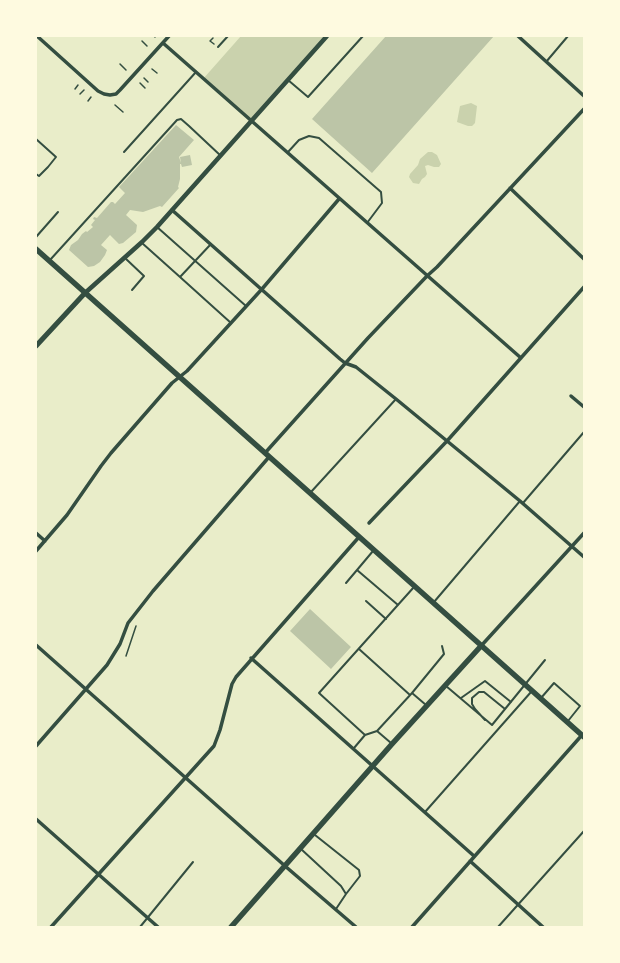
<!DOCTYPE html>
<html>
<head>
<meta charset="utf-8">
<style>
  body { margin:0 }
  #map { position:relative; width:620px; height:963px; overflow:hidden; background:#e9edc9; font-family:"Fira Sans",sans-serif }
  canvas { display:block }
  .frame { position:absolute; inset:0; border:37px solid #fefae0; pointer-events:none }
</style>
</head>
<body>
<div id="map">
<canvas width="620" height="963"></canvas>
<div class="frame"></div>
</div>
<script>
const ctx = document.querySelector('canvas').getContext('2d');
ctx.lineJoin = 'round';
function paint(path, color) {
  ctx.fillStyle = color;
  ctx.fill(path, 'evenodd');
}
function poly(rows) {
  const path = new Path2D();
  for (const r of rows) {
    path.moveTo(r[0], r[1]);
    for (let i = 2; i < r.length; i += 2) path.lineTo(r[i], r[i + 1]);
  }
  return path;
}
function trace(path, color, width, dash) {
  ctx.strokeStyle = color;
  ctx.lineWidth = width;
  ctx.lineCap = dash ? 'butt' : 'round';
  ctx.setLineDash(dash || []);
  ctx.stroke(path);
}
paint(poly([
  [241,36,327,36,252,121,203,79],
  [471,103,477,106,475,123,472,126,468,126,457,122,460,106],
  [428,152,432,152,437,155,441,164,439,167,434,167,428,165,425,166,427,174,425,177,422,179,419,184,413,183,409,177,410,174,418,165,420,159]
]), '#cad2ad');
paint(poly([
  [386,36,494,36,372,173,312,119],
  [176,125,194,140,179,157,181,163,180,157,190,155,192,165,182,167,181,164,180,164,180,179,178,187,179,188,162,207,160,206,143,212,130,210,126,215,137,225,136,232,123,243,119,244,110,235,101,245,107,250,105,255,100,262,94,266,88,267,69,250,71,245,78,240,82,234,86,231,87,232,93,227,91,225,95,220,93,219,94,217,97,218,111,202,113,202,115,204,125,193,119,187],
  [310,609,351,647,331,669,290,631]
]), '#bcc5a7');
trace(poly([
  [154,36,155,37],
  [213,38,210,41,214,44],
  [142,41,147,46],
  [120,64,126,70],
  [152,69,157,73],
  [144,78,148,82],
  [140,83,145,88],
  [75,89,78,85],
  [80,94,84,90],
  [88,101,91,97],
  [115,105,123,112],
  [126,656,136,626]
]), '#344e41', 1.5);
trace(poly([
  [218,47,228,36],
  [546,62,568,36],
  [288,80,308,97,363,36],
  [36,139,56,157,48,167,39,176,36,174],
  [124,152,196,72],
  [288,152,299,140,309,136,319,138,381,192,382,203,367,223],
  [157,227,246,306],
  [36,237,58,212],
  [142,243,180,277,211,244],
  [125,258,144,276,132,290],
  [50,260,177,120,181,119,189,126,221,156],
  [180,277,231,323],
  [311,492,396,399],
  [523,503,584,432],
  [373,551,357,570,398,605],
  [346,583,357,570],
  [366,601,386,619],
  [434,602,520,501],
  [359,649,410,695],
  [446,686,492,725,545,660],
  [461,698,485,681,511,702],
  [541,698,554,683,580,706,568,721],
  [426,705,412,693,444,654,442,646],
  [485,720,475,709,472,704,472,698,479,692,484,692,505,709],
  [365,735,377,731],
  [391,743,377,731,412,693],
  [354,748,365,735,319,693,414,587],
  [425,812,531,692],
  [315,835,359,870,360,876,346,894],
  [301,849,341,886,346,894,336,909],
  [140,927,193,862],
  [498,927,584,831]
]), '#344e41', 2);
trace(poly([
  [37,36,98,91,104,94,110,95,116,94,120,90,169,36],
  [518,36,584,96],
  [163,43,521,358],
  [510,188,584,259],
  [172,210,340,359,345,363,356,367,396,399,520,501,584,557],
  [571,396,584,407],
  [265,453,368,338,427,276,437,267,584,109],
  [369,523,447,441,584,287],
  [36,533,45,541],
  [36,551,67,515,101,466,111,453,172,383,187,371,262,289,339,199],
  [36,645,285,866,356,927],
  [481,646,584,533],
  [251,658,474,856],
  [36,746,107,665,120,644,128,623,153,591,269,457],
  [36,819,158,927],
  [470,861,543,927],
  [51,927,214,746,220,730,232,684,236,677,359,537],
  [412,927,582,735]
]), '#344e41', 3.5);
trace(poly([
  [85,293,142,242,157,227,327,36]
]), '#344e41', 4.5);
trace(poly([
  [36,346,85,293]
]), '#344e41', 5);
trace(poly([
  [36,249,584,737],
  [231,927,392,744,481,646]
]), '#344e41', 5.5);
</script>
</body>
</html>
